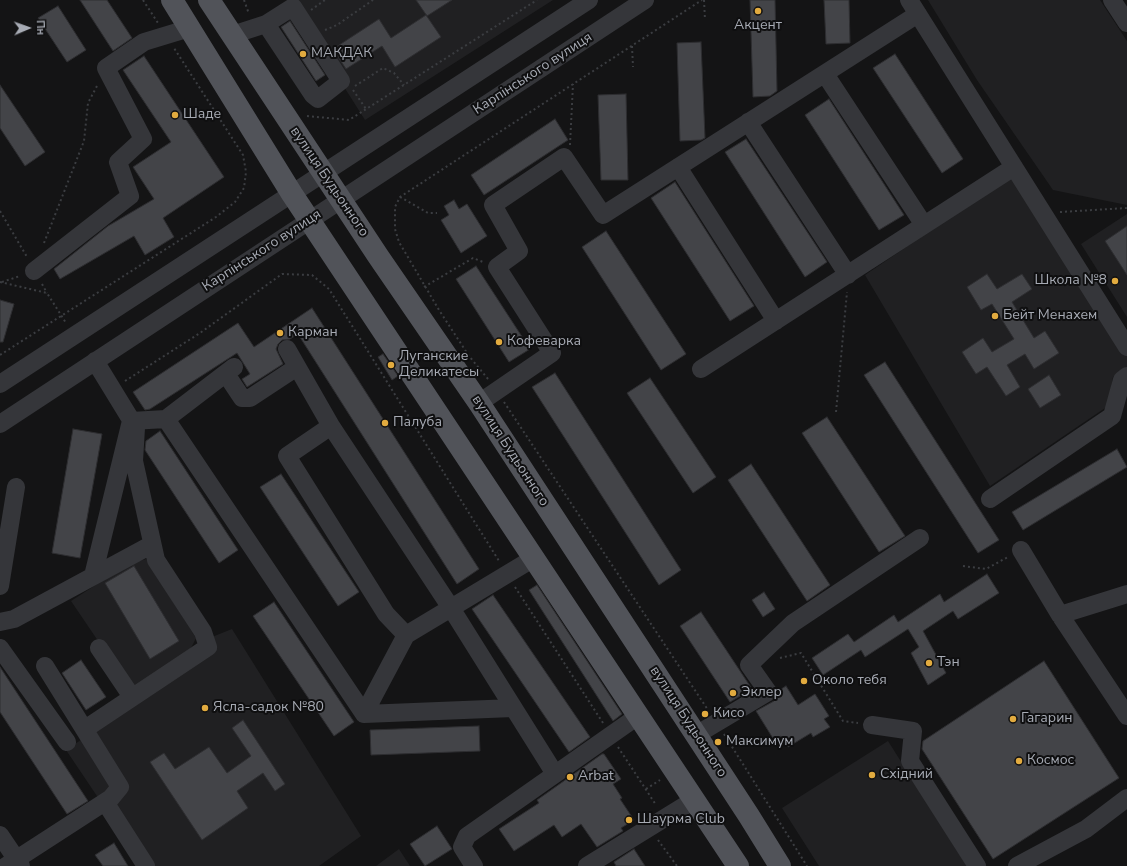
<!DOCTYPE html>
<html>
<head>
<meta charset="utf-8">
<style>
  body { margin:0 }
  #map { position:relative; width:1127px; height:866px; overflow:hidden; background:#141415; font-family:"Nunito Sans",sans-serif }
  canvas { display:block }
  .north { position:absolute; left:8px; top:8px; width:40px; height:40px; -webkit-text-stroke:3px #0f0f10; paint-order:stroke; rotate:88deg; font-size:11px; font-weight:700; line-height:16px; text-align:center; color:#a7abb4 }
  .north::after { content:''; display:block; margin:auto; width:14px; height:18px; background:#a7abb4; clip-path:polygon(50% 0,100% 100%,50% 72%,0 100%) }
</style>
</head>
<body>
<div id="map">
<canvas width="1127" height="866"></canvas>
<div class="north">Пн</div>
</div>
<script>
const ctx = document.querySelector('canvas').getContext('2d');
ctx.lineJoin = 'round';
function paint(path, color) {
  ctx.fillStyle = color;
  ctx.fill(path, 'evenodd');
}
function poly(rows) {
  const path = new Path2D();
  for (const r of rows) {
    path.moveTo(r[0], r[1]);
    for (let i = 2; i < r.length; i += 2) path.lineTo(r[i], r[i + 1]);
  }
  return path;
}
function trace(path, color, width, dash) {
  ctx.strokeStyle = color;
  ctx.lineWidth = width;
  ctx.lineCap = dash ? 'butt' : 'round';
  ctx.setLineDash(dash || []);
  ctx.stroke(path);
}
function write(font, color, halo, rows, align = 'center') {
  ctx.font = font + ' "Nunito Sans",sans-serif';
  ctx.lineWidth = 4;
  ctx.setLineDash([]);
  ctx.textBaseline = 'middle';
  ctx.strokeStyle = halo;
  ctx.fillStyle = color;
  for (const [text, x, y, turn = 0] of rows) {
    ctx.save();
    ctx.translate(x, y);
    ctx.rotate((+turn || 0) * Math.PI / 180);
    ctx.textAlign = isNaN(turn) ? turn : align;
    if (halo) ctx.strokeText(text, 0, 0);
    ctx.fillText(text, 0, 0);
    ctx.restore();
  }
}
paint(poly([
  [289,0,553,0,365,120],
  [928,0,1100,0,1127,41,1127,205,1053,190,977,80],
  [1014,174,1127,356,1127,367,1113,377,1108,406,990,486,865,275],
  [1127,214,1127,317,1081,244],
  [146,559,196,638,188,654,132,691,71,601,128,564],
  [232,629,361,836,319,866,144,866,66,750,192,665,202,641],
  [888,741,967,866,819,866,782,808],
  [399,849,410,866,376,866]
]), '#202022');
const building = poly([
  [80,0,107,0,132,38,113,51,80,0],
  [416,0,452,0,427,16,416,0],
  [750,0,775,0,777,91,770,96,753,97,750,0],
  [824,0,849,0,850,43,826,44,824,0],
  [58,6,86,50,67,62,38,18,58,6],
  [426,15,441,37,395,67,382,46,346,69,333,49,379,19,391,38,426,15],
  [290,21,325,75,316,81,281,27,290,21],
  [701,42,705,138,701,140,680,141,677,43,701,42],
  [895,54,963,159,942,173,873,68,895,54],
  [144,56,224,177,163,218,174,237,145,255,134,236,60,279,54,269,108,226,154,199,133,167,171,142,123,70,144,56],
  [0,85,45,152,25,166,0,128,0,85],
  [626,94,628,180,601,180,598,95,626,94],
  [829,99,904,215,879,230,805,115,829,99],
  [555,119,568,140,484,195,471,175,555,119],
  [746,139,827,262,805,277,725,152,746,139],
  [675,182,754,306,730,321,651,198,675,182],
  [454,200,459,209,467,204,487,236,461,253,441,220,449,215,444,206,454,200],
  [1127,226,1127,275,1105,241,1127,226],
  [606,231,686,354,661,370,582,247,606,231],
  [476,266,530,349,509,362,456,279,476,266],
  [987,274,997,289,1022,274,1032,289,1012,302,1034,338,1045,331,1059,353,1034,369,1025,354,1007,365,1020,387,1006,396,987,367,976,374,962,352,983,338,992,352,1014,339,992,304,981,310,967,287,987,274],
  [0,300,14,304,3,342,0,342,0,300],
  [312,308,479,569,457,584,298,334,290,339,282,340,278,344,276,349,283,364,247,387,242,379,250,374,237,353,150,409,145,410,133,392,238,323,254,347,312,308],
  [383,354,398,376,392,380,378,357,383,354],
  [885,362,999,540,978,553,864,375,885,362],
  [555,373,681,570,659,585,532,387,555,373],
  [1049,375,1061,395,1040,408,1028,389,1049,375],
  [650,378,716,477,693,493,627,393,650,378],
  [827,417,905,536,879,552,802,433,827,417],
  [73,429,102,434,80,558,52,553,73,429],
  [160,431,238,550,219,563,145,450,146,441,160,431],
  [1117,449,1127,467,1023,530,1012,512,1117,449],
  [751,464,830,585,807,601,728,480,751,464],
  [281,474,359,592,338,606,260,487,281,474],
  [134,566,179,641,150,659,105,583,134,566],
  [987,574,999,593,958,619,953,611,923,631,946,673,928,685,911,653,919,647,908,629,865,657,861,650,823,675,812,658,848,634,854,642,894,615,898,622,940,594,944,602,987,574],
  [537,585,622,714,613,721,529,590,537,585],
  [764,592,775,609,763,617,752,600,764,592],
  [493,595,590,737,569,752,472,609,493,595],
  [274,602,354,722,334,736,253,616,274,602],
  [701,612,752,689,730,702,680,626,701,612],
  [81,660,106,697,86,710,62,673,81,660],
  [1044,661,1119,778,993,859,922,749,923,741,1044,661],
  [0,667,88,801,67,814,0,712,0,667],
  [786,686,798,705,815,694,829,716,824,719,830,727,813,737,811,733,788,747,781,736,774,740,756,711,774,701,777,696,778,691,786,686],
  [243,720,285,784,275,791,263,773,237,791,248,808,202,840,150,762,164,753,175,769,209,747,227,773,251,756,232,728,243,720],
  [479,726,480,751,371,755,370,730,479,726],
  [602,754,604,754,621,779,613,784,622,798,620,799,634,820,621,828,623,831,597,847,581,824,562,837,554,825,514,851,499,829,539,803,537,800,602,754],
  [437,826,452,849,425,866,410,844,437,826],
  [114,843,128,866,103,866,95,855,114,843],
  [634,849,645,866,616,866,614,862,634,849]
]);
paint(building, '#434448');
trace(building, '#2e2e31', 1);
trace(poly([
  [143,0,158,23],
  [244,0,249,14],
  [704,0,705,20],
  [311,10,325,0],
  [325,30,337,25,373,0],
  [632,46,633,67],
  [355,86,383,68,394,73,404,85],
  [353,90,366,109],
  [307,116,349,120,537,0],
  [570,145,573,84],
  [400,197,428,213,437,213],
  [0,211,27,257],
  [1060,212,1127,208],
  [44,243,84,141,88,103,98,84],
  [0,282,47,293,66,323],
  [2,282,20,276],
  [42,284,47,293],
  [424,287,473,258,483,262],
  [0,355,216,217,235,202,244,188,246,172,243,155,174,48],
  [488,379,469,356,439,310,399,242,395,229,395,207,400,197,702,0],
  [125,381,200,333,282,274,312,275,329,289,499,561],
  [504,402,708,710],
  [836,412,847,292],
  [963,566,986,569,1008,557],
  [515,587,603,723],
  [780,658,801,653,843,721,858,723],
  [724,734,807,866],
  [618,747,656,805],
  [646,789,660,780],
  [658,840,677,866]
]), '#3b3d41', 2, [2, 3]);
trace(poly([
  [909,0,1127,347],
  [1112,0,1127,23],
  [232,35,266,24,313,95,318,99,341,81,293,7,266,24],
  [825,74,924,225],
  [748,122,848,275],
  [678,167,776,321],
  [34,271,130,196,118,162,143,139,106,68,144,42,190,28],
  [287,349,331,426],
  [701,369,1014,167],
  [226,374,242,398,250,398,297,367],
  [0,384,589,0],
  [479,403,552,353,497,267,519,251,493,205,564,157,603,215,918,14],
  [166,419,364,714],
  [0,424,645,0],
  [990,499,1112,416,1122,380,1127,376],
  [1021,550,1060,615,1127,716],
  [93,576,131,421,166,419,234,367],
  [0,586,16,487],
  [1060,615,1127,594],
  [0,622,14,619,151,545],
  [406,635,386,614,287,456,331,426,451,608,534,558],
  [0,648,67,742],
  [99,648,132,697],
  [364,714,406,635,451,608,555,774],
  [364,714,513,708],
  [872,725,913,731,910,761,977,866],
  [85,729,208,647,203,632,156,560,134,461,136,428,95,361],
  [696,735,768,692,749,665,793,623,920,538],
  [105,802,146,866],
  [0,835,21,866],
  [6,866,111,798,120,787,45,666],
  [474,866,462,847,467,836,638,716],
  [587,866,694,800],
  [1017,866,1086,829,1127,798]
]), '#35363a', 18);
trace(poly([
  [172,0,292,194,738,866],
  [209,0,378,256,479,403,749,816,780,866]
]), '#515359', 22);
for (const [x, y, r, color] of [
  [758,11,4,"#e2ab3f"],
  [303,54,4,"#e2ab3f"],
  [175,115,4,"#e2ab3f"],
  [1115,281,4,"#e2ab3f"],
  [995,316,4,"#e2ab3f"],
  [280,333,4,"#e2ab3f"],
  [499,342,4,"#e2ab3f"],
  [391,365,4,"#e2ab3f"],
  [385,423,4,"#e2ab3f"],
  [929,663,4,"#e2ab3f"],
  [804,681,4,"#e2ab3f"],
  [733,693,4,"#e2ab3f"],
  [205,708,4,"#e2ab3f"],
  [705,714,4,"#e2ab3f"],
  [1013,719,4,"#e2ab3f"],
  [718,742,4,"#e2ab3f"],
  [1019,761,4,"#e2ab3f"],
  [872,775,4,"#e2ab3f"],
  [570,777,4,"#e2ab3f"],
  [629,820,4,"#e2ab3f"]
]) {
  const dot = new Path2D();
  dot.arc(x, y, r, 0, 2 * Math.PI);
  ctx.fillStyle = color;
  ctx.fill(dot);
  trace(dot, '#0f0f10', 1.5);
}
write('14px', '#a7abb4', '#0f0f10', [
  ["Акцент",758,26,"center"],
  ["МАКДАК",311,54],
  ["Шаде",183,115],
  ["Школа №8",1107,281,"right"],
  ["Бейт Менахем",1003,316],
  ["Карман",288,333],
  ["Кофеварка",507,342],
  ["Луганские",399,357],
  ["Деликатесы",399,373],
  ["Палуба",393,423],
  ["Тэн",937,663],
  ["Около тебя",812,681],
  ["Эклер",741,693],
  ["Ясла-садок №80",213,708],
  ["Кисо",713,714],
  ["Гагарин",1021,719],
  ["Максимум",726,742],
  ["Космос",1027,761],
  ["Східний",880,775],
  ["Arbat",578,777],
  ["Шаурма Club",637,820]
], 'left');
write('14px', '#a7abb4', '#0f0f10', [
  ["Карпінського вулиця",533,74,-33],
  ["вулиця Будьонного",329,182,56],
  ["Карпінського вулиця",262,251,-33],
  ["вулиця Будьонного",510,451,57],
  ["вулиця Будьонного",688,722,57]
]);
</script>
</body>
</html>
